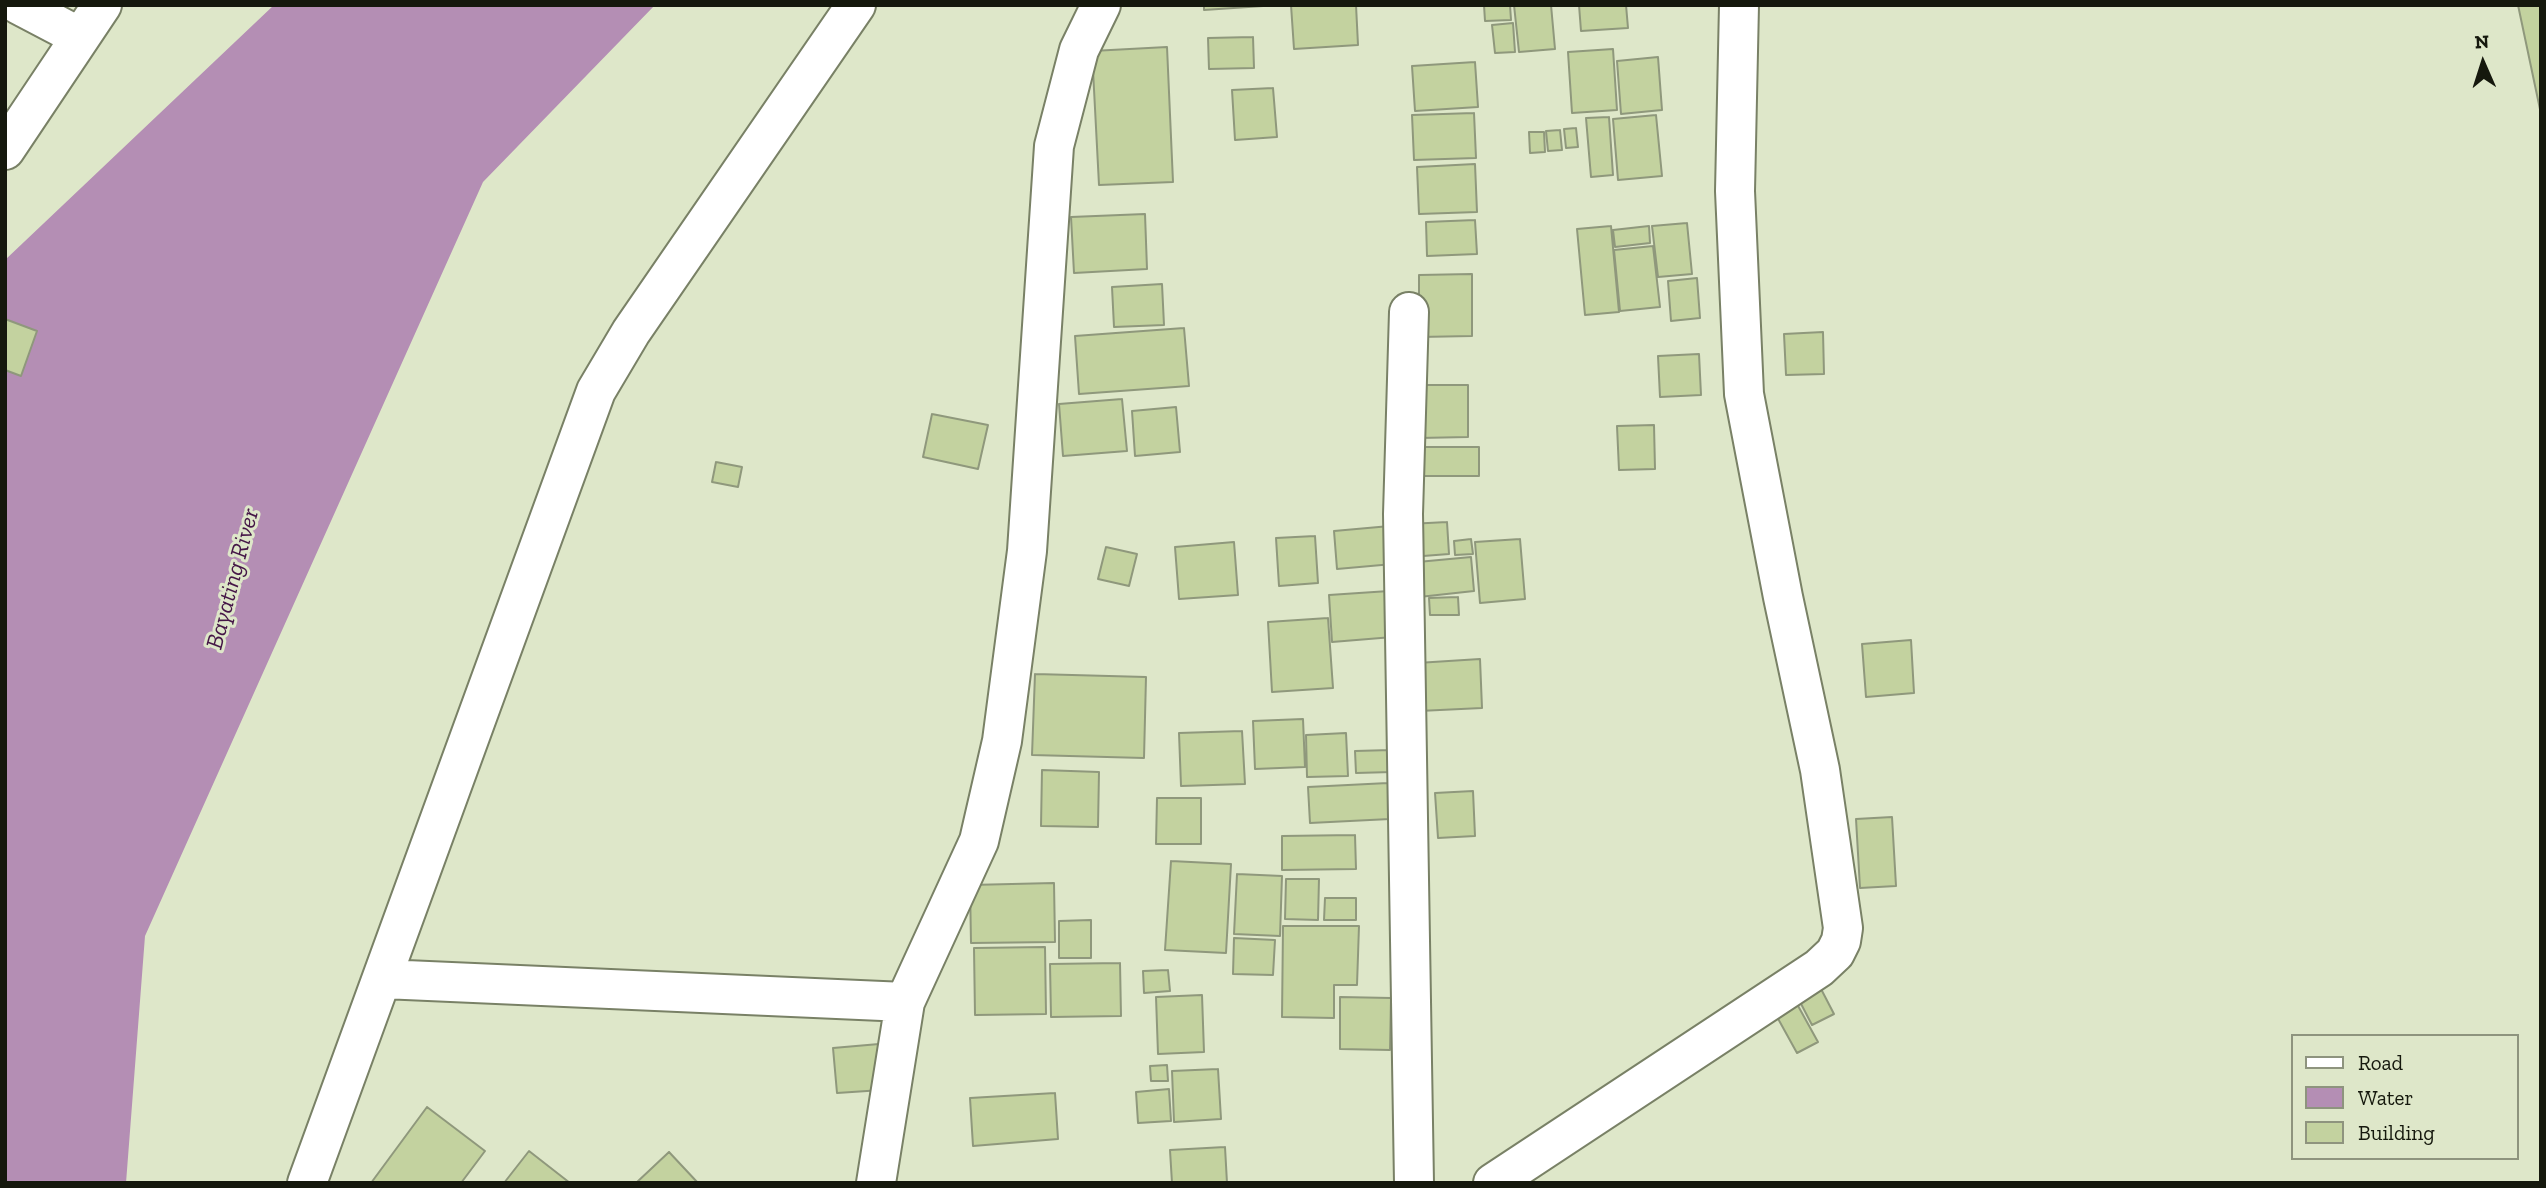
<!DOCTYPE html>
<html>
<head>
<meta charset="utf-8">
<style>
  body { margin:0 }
  #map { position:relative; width:2546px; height:1188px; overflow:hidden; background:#dee7c9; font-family:"Zilla Slab",serif }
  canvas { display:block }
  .frame { position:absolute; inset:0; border:7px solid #15180d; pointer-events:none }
  .legend { position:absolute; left:2291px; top:1034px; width:228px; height:126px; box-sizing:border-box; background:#dee7c9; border:2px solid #8e947e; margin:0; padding:9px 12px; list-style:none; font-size:21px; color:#15180d }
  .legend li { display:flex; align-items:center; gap:14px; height:35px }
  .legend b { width:35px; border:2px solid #8e947e }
  .north { position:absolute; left:2448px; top:28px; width:70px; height:70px; -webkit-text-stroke:5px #dee7c9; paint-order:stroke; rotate:357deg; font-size:19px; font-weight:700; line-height:28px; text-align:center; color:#15180d }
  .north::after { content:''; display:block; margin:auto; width:24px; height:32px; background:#15180d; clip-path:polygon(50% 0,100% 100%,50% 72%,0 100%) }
</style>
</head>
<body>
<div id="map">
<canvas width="2546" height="1188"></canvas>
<div class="frame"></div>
<ul class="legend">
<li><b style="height:9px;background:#fff"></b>Road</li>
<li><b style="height:19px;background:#b48eb4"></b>Water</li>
<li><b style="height:19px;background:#c3d29f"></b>Building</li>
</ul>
<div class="north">N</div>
</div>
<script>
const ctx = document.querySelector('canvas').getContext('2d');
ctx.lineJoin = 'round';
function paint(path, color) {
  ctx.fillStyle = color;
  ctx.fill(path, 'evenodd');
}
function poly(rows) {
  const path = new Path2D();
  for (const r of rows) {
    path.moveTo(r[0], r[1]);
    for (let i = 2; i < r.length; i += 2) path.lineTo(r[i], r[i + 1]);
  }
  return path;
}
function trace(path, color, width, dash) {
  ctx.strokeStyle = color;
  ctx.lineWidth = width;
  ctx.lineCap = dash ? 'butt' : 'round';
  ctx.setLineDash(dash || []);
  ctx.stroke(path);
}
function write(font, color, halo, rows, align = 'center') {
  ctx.font = font + ' "Zilla Slab",serif';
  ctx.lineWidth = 6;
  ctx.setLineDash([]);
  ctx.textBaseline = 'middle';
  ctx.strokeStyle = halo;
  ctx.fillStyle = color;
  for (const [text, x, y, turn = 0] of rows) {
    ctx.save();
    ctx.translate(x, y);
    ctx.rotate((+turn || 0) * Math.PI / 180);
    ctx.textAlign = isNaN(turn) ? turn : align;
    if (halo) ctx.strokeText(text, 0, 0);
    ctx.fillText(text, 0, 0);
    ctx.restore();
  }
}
paint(poly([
  [274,5,655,5,483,182,145,936,126,1183,5,1183,5,260]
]), '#b48eb4');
const building = poly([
  [1204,5,1278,5,1204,10,1204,5],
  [1291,5,1356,5,1358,45,1294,49,1291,5],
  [1484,5,1510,5,1511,20,1485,21,1484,5],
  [1514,5,1551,5,1555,49,1519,52,1514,5],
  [1579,5,1626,5,1628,28,1581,31,1579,5],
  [2518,5,2541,5,2541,114,2518,5],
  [1513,23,1515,52,1495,53,1492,25,1513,23],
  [1253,37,1254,68,1209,69,1208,38,1253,37],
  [1167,47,1173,182,1099,185,1092,51,1167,47],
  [1613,49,1617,110,1572,113,1568,52,1613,49],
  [1658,57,1662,110,1621,114,1617,61,1658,57],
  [1475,62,1478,107,1415,111,1412,66,1475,62],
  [1273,88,1277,137,1235,140,1232,90,1273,88],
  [1474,113,1476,158,1414,160,1412,115,1474,113],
  [1656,115,1662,176,1618,180,1613,119,1656,115],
  [1609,117,1613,175,1591,177,1586,118,1609,117],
  [1576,128,1578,147,1566,148,1564,129,1576,128],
  [1560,130,1562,150,1548,151,1546,131,1560,130],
  [1529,132,1544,132,1545,152,1530,153,1529,132],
  [1475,164,1477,212,1419,214,1417,167,1475,164],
  [1145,214,1147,269,1074,273,1071,217,1145,214],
  [1475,220,1477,254,1427,256,1426,222,1475,220],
  [1687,223,1692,274,1658,277,1652,226,1687,223],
  [1611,226,1619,312,1585,315,1577,229,1611,226],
  [1649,226,1650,243,1615,247,1613,230,1649,226],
  [1653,246,1660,307,1620,311,1614,250,1653,246],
  [1472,274,1472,336,1419,337,1419,275,1472,274],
  [1697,278,1700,318,1671,321,1668,281,1697,278],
  [1162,284,1164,325,1114,327,1112,287,1162,284],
  [5,319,37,331,21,376,5,370,5,319],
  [1184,328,1189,386,1079,394,1075,336,1184,328],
  [1823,332,1824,374,1786,375,1784,334,1823,332],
  [1699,354,1701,395,1660,397,1658,356,1699,354],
  [1419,385,1468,385,1468,437,1419,438,1419,385],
  [1122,399,1127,451,1063,456,1059,404,1122,399],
  [1176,407,1180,452,1135,456,1132,411,1176,407],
  [932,414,988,425,978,469,923,457,932,414],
  [1654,425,1655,469,1619,470,1617,426,1654,425],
  [1422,447,1479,447,1479,476,1422,476,1422,447],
  [716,462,742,467,738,487,712,482,716,462],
  [1447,522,1449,554,1410,557,1409,524,1447,522],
  [1390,526,1393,564,1337,569,1334,531,1390,526],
  [1315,536,1318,583,1279,586,1276,538,1315,536],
  [1471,539,1473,554,1455,555,1454,541,1471,539],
  [1520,539,1525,599,1480,603,1475,542,1520,539],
  [1234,542,1238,595,1179,599,1175,547,1234,542],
  [1106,547,1137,554,1129,586,1098,579,1106,547],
  [1471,557,1474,591,1410,598,1407,563,1471,557],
  [1389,591,1393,637,1332,642,1329,595,1389,591],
  [1458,597,1459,615,1430,615,1429,598,1458,597],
  [1328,618,1333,688,1272,692,1268,622,1328,618],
  [1911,640,1914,693,1866,697,1862,644,1911,640],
  [1480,659,1482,708,1419,711,1417,663,1480,659],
  [1035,674,1146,677,1144,758,1032,755,1035,674],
  [1303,719,1305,767,1255,769,1253,721,1303,719],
  [1242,731,1245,784,1181,786,1179,733,1242,731],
  [1346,733,1348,776,1307,777,1306,735,1346,733],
  [1391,750,1392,772,1356,773,1355,751,1391,750],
  [1042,770,1099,772,1098,827,1041,826,1042,770],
  [1388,783,1390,819,1310,823,1308,787,1388,783],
  [1473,791,1475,836,1438,838,1435,793,1473,791],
  [1157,798,1201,798,1201,844,1156,844,1157,798],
  [1892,817,1896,886,1860,888,1856,819,1892,817],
  [1355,835,1356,869,1282,870,1282,836,1355,835],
  [1171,861,1231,864,1226,953,1165,950,1171,861],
  [1237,874,1282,876,1280,936,1234,934,1237,874],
  [1286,879,1319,879,1318,920,1285,919,1286,879],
  [1054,883,1055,942,971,943,970,885,1054,883],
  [1325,898,1356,898,1356,920,1324,920,1325,898],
  [1091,920,1091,958,1059,958,1059,921,1091,920],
  [1283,926,1359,926,1357,985,1334,985,1334,1018,1282,1017,1283,926],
  [1234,938,1275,940,1273,975,1233,974,1234,938],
  [1045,947,1046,1014,975,1015,974,948,1045,947],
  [1120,963,1121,1016,1051,1017,1050,964,1120,963],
  [1168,970,1170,991,1144,993,1143,971,1168,970],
  [1820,987,1834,1014,1812,1025,1798,998,1820,987],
  [1202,995,1204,1052,1158,1054,1156,997,1202,995],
  [1340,997,1391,998,1390,1050,1340,1049,1340,997],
  [1797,1004,1818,1042,1797,1053,1776,1015,1797,1004],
  [879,1044,882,1090,837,1093,833,1048,879,1044],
  [1167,1065,1168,1081,1151,1081,1150,1066,1167,1065],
  [1218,1069,1221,1119,1174,1122,1172,1071,1218,1069],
  [1169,1089,1171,1121,1138,1123,1136,1092,1169,1089],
  [1055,1093,1058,1139,973,1146,970,1098,1055,1093],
  [427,1107,485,1151,461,1183,371,1183,427,1107],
  [1225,1147,1227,1183,1172,1183,1170,1150,1225,1147],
  [529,1151,570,1183,504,1183,529,1151],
  [669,1152,698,1183,636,1183,669,1152]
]);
paint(building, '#c3d29f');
trace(building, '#8f987c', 2);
const minor = poly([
  [19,5,80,37],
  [5,150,102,5],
  [1409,312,1403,514,1414,1183],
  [383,979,905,1002],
  [307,1183,596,391,631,332,856,5],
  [876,1183,905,1002,979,841,1002,741,1027,551,1054,146,1079,50,1101,5],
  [1493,1183,1819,968,1835,953,1841,941,1843,928,1820,770,1783,597,1744,394,1735,191,1739,5]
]);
trace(minor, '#798166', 42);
trace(minor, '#fff', 38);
write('italic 24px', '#451647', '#dee7c9', [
  ["Bayating River",233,579,-75]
]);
</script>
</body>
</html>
